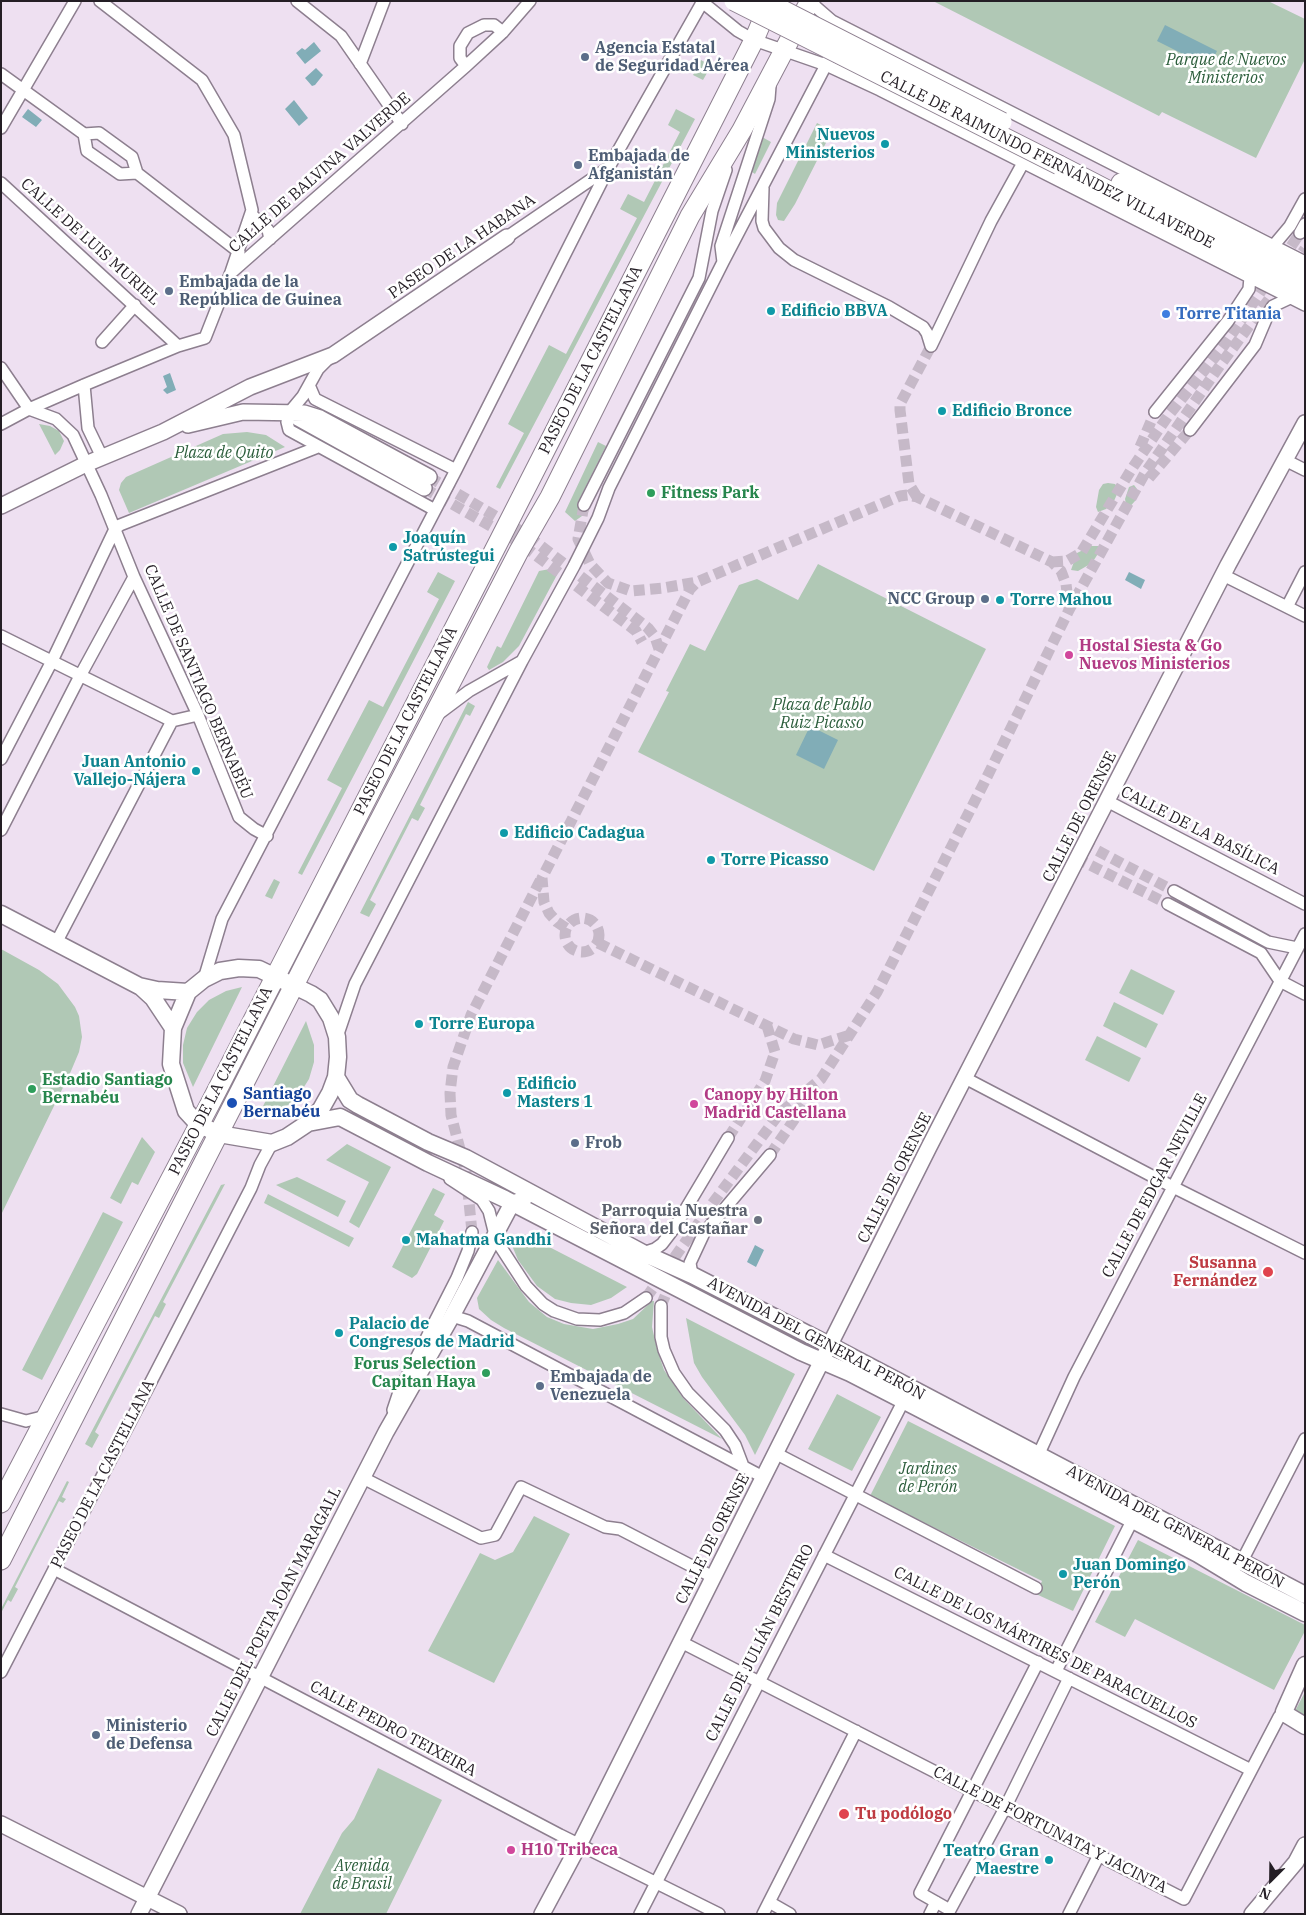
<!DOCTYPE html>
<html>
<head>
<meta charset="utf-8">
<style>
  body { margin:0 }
  #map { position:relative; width:1306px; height:1915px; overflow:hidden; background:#eee0f1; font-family:"IBM Plex Serif",serif }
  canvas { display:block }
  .frame { position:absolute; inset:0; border:2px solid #241e25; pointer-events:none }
  .north { position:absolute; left:1246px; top:1855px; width:50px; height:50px; -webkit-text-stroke:4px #fff; paint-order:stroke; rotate:203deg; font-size:14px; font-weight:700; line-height:20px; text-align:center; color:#241e25 }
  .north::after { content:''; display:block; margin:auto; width:18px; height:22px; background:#241e25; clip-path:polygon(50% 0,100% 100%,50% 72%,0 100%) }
</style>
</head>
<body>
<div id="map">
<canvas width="1306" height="1915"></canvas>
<div class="frame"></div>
<div class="north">N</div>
</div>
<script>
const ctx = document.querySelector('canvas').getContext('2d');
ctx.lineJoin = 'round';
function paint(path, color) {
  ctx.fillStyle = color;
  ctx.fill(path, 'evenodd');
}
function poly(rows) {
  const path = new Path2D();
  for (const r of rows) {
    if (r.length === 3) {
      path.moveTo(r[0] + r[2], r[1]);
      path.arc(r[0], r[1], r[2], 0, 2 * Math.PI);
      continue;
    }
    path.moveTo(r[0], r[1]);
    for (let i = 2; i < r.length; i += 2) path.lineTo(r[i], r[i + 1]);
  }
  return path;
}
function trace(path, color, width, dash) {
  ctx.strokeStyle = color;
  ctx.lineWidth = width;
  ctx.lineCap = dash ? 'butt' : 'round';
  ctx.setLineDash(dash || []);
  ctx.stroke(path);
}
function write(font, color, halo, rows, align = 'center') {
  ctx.font = font + ' "IBM Plex Serif",serif';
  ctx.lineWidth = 5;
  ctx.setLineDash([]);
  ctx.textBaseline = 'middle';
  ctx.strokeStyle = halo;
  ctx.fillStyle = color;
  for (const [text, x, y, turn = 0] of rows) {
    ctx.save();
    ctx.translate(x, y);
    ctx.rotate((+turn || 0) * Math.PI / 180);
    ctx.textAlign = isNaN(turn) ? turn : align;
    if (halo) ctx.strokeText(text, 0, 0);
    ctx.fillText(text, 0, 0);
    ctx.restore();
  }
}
paint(poly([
  [933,1,1268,1,1305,19,1305,59,1256,158,1162,112,1159,116],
  [701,60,711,66,703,80,693,75],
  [676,109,695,119,500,489,496,487,524,433,508,424,549,345,566,354,637,218,620,209,628,194,644,202,680,132,668,125],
  [817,123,832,131,795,204,784,221,778,220,776,215,777,203],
  [762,137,771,142,755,174,752,172,754,159],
  [39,424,50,426,59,431,64,441,60,450,55,455],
  [247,432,266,435,285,447,129,513,119,490,121,483,126,477,223,434],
  [598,442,606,446,577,504,589,511,575,521,565,512],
  [1108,483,1115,484,1118,488,1118,492,1114,501,1106,509,1098,512,1096,507,1099,490,1103,484],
  [1134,485,1137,489,1135,501,1127,510,1125,499,1129,487],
  [1091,546,1103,546,1092,563,1078,571,1071,570,1077,553],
  [818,564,986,649,874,871,638,752,669,692,666,691,690,644,705,651,739,585,757,579,798,600],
  [550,569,558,573,519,646,503,662,489,670,487,667,497,646,501,648,539,571],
  [438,572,455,581,302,875,298,873,342,788,327,780,369,700,383,707,439,599,427,592],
  [468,702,475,706,470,716,466,714,420,805,425,808,418,821,412,818,370,900,376,904,369,917,360,913],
  [274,879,280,882,272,899,265,896],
  [1,949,39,970,58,984,75,1007,79,1016,82,1037,79,1052,71,1071,1,1215],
  [1131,969,1175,991,1163,1015,1119,993],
  [242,987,193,1087,183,1063,183,1045,187,1028,197,1012,209,1000,226,991],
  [1114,1002,1158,1024,1146,1048,1103,1026],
  [306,1021,314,1045,314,1062,309,1079,297,1098,283,1109,270,1115,257,1118],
  [1097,1036,1141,1058,1129,1082,1085,1060],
  [142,1137,155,1152,138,1185,132,1182,121,1204,110,1198],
  [347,1144,391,1167,359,1228,349,1222,369,1182,326,1160],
  [297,1177,346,1201,338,1217,276,1185],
  [225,1184,163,1302,166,1304,159,1318,155,1316,95,1432,99,1435,92,1448,85,1444,221,1185],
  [433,1188,445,1194,434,1215,444,1221,417,1274,412,1278,392,1267],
  [268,1194,354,1238,349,1247,264,1203],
  [103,1212,123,1222,42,1380,22,1370],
  [518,1234,524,1234,627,1287,611,1298,591,1305,571,1303,555,1299,537,1286,518,1260,511,1243,513,1237],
  [498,1260,529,1302,547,1317,564,1324,593,1329,618,1324,633,1319,652,1301,654,1301,652,1327,657,1349,664,1370,683,1398,722,1439,504,1328,491,1320,479,1309,477,1298],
  [686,1318,795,1374,755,1455,745,1435,702,1377,694,1363],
  [837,1394,881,1417,852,1471,808,1449],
  [908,1421,1115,1526,1073,1611,1036,1594,1042,1581,870,1496],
  [67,1481,69,1482,62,1497,66,1499,63,1503,59,1501,15,1587,18,1589,11,1602,8,1600,1,1613,1,1609],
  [534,1516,570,1534,494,1683,428,1651,480,1553,495,1560,513,1552],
  [1138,1540,1305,1625,1305,1631,1274,1690,1135,1619,1125,1637,1095,1622],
  [1305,1692,1305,1716,1295,1711],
  [378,1768,442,1800,386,1914,300,1914,342,1833,354,1819]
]), '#b0c8b5');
paint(poly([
  [1165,25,1217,51,1209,67,1157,41],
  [314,42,321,51,305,64,296,53,302,48,305,50],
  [316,68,323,75,315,85,312,86,305,78],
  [294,100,308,118,299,126,285,109],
  [28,109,42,120,36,127,22,117],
  [170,373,176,390,167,394,163,390,167,387,163,376],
  [1129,572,1145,580,1141,589,1125,580],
  [810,726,838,740,824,769,796,755],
  [755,1245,764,1250,756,1267,747,1262]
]), '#81adb7');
trace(poly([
  [1282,260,1300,233],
  [1293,266,1305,249],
  [1140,447,1155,412],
  [429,477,524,533,648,628,655,637,659,649],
  [1149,478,1190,430],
  [424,488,517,541,636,631,642,642],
  [917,497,909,484,900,410,900,404,931,346],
  [584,505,578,539,590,564,608,583,631,591,663,588,697,582],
  [1052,562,1067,561,1081,553,1131,470,1168,416,1223,347,1270,278],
  [1083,843,1174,891],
  [1076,858,1168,904],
  [582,935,17],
  [566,928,557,922,549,913,544,902,542,878,690,589,697,582,900,496,908,495,917,497,1052,562,1061,571,1066,584,1069,608],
  [598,943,794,1039,818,1045,850,1035],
  [728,1138,765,1081,775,1052,767,1026],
  [770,1155,815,1089],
  [472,1232,466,1172,451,1115,450,1093,453,1067,471,1015,541,879],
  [646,1298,712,1204,779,1114,821,1079,877,992,984,783,1069,610,1145,473,1221,364,1281,283],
  [661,1306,679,1262]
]), '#c6b9c8', 11, [11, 5.5]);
const minor = poly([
  [297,1,341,36,402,124],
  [701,1,738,31,754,40,826,65,880,90,1305,305],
  [809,1,832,21,1305,262],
  [360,64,384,1],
  [466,66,460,58,460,46,468,33,484,25,494,25,503,32],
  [1,74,84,134],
  [1,128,75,1],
  [84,134,87,151,120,174,137,173],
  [84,134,99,133,132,157,137,173],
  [137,173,239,252],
  [1,183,178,346],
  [763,188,762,221,764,228,779,248,794,260,889,307,923,327,927,333,931,346],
  [251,214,268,230,270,239],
  [1300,233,1305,224],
  [507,237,608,168],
  [1274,245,1290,226,1305,199],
  [723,262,721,246,769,99,770,86],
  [233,271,466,66,503,32,530,1],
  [102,342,135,305],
  [931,346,991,221,1023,163],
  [328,359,318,369,303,396,293,408,287,422,289,430,435,510],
  [1,368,29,409,56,419,73,435,101,495,134,577,198,715,239,817,254,829,267,836],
  [84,385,88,428,102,457],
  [309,385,315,399,456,470],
  [1155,412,1228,321,1249,289,1250,277],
  [1,424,29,409,84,385,178,346,205,338,231,272,252,210,234,135,202,80,100,1],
  [1190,430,1255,345,1269,312,1273,306,1290,298],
  [1285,460,1305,470],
  [584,505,699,278,712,211,726,170],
  [1223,575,1305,616],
  [1287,607,1305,572],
  [1,636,172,721,198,715],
  [437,715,469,691,522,661],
  [1,759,52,661,115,529,120,525,318,447],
  [1107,801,1305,904],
  [1,830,80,676,134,577],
  [1174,891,1268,942,1297,948],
  [1168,904,1261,953,1280,981,1305,994],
  [56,943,172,721],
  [204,979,222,919,456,470,609,167,703,1],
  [337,1037,355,984,522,661,574,566,598,518,609,488,723,262,826,65,834,43,832,21],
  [965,1078,1173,1187,1305,1253],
  [450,1179,482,1200,489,1211,495,1235,500,1246,526,1286,543,1304,554,1311,577,1319,600,1320,624,1313,646,1298],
  [643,1253,655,1249,662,1244,675,1227,728,1138],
  [692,1275,690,1263,704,1233,770,1155],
  [661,1306,661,1337,664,1350,674,1373,688,1393,725,1430,735,1445,743,1466],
  [452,1316,468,1321,763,1477],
  [393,1410,399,1392,457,1278,468,1251,472,1232],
  [1,1414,26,1421,46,1416],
  [775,1453,1036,1588],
  [1036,1460,1074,1377,1305,934],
  [363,1478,481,1538,495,1535,521,1487,605,1527,620,1529,713,1577],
  [824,1555,1251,1770],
  [1237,1565,1242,1561,1305,1439],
  [54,1569,560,1835,719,1914],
  [681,1642,1184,1899,1279,1717,1284,1712],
  [1038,1662,920,1893,950,1910,1005,1808,1069,1678],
  [1056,1671,1135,1515],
  [1,1672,251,1188,260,1165,272,1143],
  [769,1902,790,1914],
  [640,1914,907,1394],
  [763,1914,856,1731],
  [930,1914,936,1902],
  [1069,1914,1099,1855]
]);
const tertiary = poly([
  [298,418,424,488],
  [188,425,243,412,304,413,320,418,429,477],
  [1,506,86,464,163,432,250,387,333,355,507,237],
  [1,1824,179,1914],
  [139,1914,386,1432,452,1316,509,1209,513,1203,524,1199],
  [542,1914,579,1845,929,1147,1228,565,1305,423],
  [1252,1914,1296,1862,1305,1845]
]);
const secondary = poly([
  [1,914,139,986,157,990,188,992],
  [239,968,259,969,311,994,320,1000,331,1018,337,1037,338,1057,336,1077,330,1093,321,1109,308,1123,287,1137,272,1143,219,1134,198,1124,186,1111,171,1064,173,1028,188,992,204,979,220,971,239,968],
  [141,987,153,998,173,1028],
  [336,1077,350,1100,358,1105,428,1142,466,1158,643,1253,692,1275,829,1345,1305,1595],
  [308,1123,340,1117,428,1163,505,1199,801,1352,850,1373,918,1408,1198,1554,1246,1583,1305,1613],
  [1305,1665,1284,1712,1287,1715,1305,1726]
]);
const primary = poly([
  [1059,165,1305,292],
  [1121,183,1228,236,1305,272]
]);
const trunk = poly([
  [1,1503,212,1100,499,541,754,40,770,2],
  [1,1560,307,960,519,551,550,497,690,216,742,130,810,1]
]);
trace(minor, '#8d7f8f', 14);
trace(tertiary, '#8d7f8f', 18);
trace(secondary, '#8d7f8f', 19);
trace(primary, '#8d7f8f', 21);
trace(trunk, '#8d7f8f', 21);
trace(minor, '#fff', 11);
trace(tertiary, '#fff', 15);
trace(secondary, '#fff', 16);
trace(primary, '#fff', 19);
trace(trunk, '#fff', 19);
const primaryBridge = poly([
  [734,1,1059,165],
  [765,1,1002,122]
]);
trace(primaryBridge, '#8d7f8f', 21, []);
trace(primaryBridge, '#fff', 19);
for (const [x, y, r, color] of [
  [585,57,5,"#5c6f8a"],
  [885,144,5,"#0f9aa8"],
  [578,165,5,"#5c6f8a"],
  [169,291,5,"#5c6f8a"],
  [771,311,5,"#0f9aa8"],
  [1166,314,5,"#3f7fe0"],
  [942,411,5,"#0f9aa8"],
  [651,493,5,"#2e9e5b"],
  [393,547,5,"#0f9aa8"],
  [985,599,5,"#5c6f8a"],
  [1000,600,5,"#0f9aa8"],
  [1069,655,5,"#d1479c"],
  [196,771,5,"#0f9aa8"],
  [504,833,5,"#0f9aa8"],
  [711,860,5,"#0f9aa8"],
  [419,1024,5,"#0f9aa8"],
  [32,1089,5,"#2e9e5b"],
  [507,1093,5,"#0f9aa8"],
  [232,1103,6,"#1a4fb4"],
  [694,1104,5,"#d1479c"],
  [575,1143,5,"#5c6f8a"],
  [758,1220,5,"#6b7280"],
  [406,1240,5,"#0f9aa8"],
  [1268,1272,6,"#e0444e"],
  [339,1333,5,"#0f9aa8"],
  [486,1373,5,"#2e9e5b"],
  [540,1386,5,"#5c6f8a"],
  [1063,1574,5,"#0f9aa8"],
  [96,1735,5,"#5c6f8a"],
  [844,1814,6,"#e0444e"],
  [511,1850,5,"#d1479c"],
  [1049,1860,5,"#0f9aa8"]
]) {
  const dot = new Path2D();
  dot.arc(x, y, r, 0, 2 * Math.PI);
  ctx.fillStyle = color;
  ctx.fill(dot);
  trace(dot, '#fff', 2);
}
write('bold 16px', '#4e5e75', '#fff', [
  ["Agencia Estatal",595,48],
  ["de Seguridad Aérea",595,66],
  ["Embajada de",588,156],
  ["Afganistán",588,174],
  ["Embajada de la",179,282],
  ["República de Guinea",179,300],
  ["NCC Group",975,599,"right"],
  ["Frob",585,1143],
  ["Embajada de",550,1377],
  ["Venezuela",550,1395],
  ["Ministerio",106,1726],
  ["de Defensa",106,1744]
], 'left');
write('italic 16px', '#2b5d3b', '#fff', [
  ["Parque de Nuevos",1226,60],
  ["Ministerios",1226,78],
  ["Plaza de Quito",224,453],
  ["Plaza de Pablo",822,705],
  ["Ruiz Picasso",822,723],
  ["Jardines",928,1469],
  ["de Perón",928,1487],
  ["Avenida",362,1866],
  ["de Brasil",362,1884]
]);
write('bold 16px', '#0d838f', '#fff', [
  ["Nuevos",875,135,"right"],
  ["Ministerios",875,153,"right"],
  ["Edificio BBVA",781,311],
  ["Edificio Bronce",952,411],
  ["Joaquín",403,538],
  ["Satrústegui",403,556],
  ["Torre Mahou",1010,600],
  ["Juan Antonio",186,762,"right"],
  ["Vallejo-Nájera",186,780,"right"],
  ["Edificio Cadagua",514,833],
  ["Torre Picasso",721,860],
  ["Torre Europa",429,1024],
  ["Edificio",517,1084],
  ["Masters 1",517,1102],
  ["Mahatma Gandhi",416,1240],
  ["Palacio de",349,1324],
  ["Congresos de Madrid",349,1342],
  ["Juan Domingo",1073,1565],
  ["Perón",1073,1583],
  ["Teatro Gran",1039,1851,"right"],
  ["Maestre",1039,1869,"right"]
], 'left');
write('16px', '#241e25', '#fff', [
  ["CALLE DE RAIMUNDO FERNÁNDEZ VILLAVERDE",1047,160,27],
  ["CALLE DE BALVINA VALVERDE",320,173,-41],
  ["CALLE DE LUIS MURIEL",90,242,42],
  ["PASEO DE LA HABANA",462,247,-34],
  ["PASEO DE LA CASTELLANA",591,360,-63],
  ["CALLE DE SANTIAGO BERNABÉU",198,682,67],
  ["PASEO DE LA CASTELLANA",406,721,-63],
  ["CALLE DE ORENSE",1080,817,-63],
  ["CALLE DE LA BASÍLICA",1200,831,27],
  ["PASEO DE LA CASTELLANA",221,1081,-63],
  ["CALLE DE ORENSE",895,1178,-63],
  ["CALLE DE EDGAR NEVILLE",1155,1186,-62],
  ["AVENIDA DEL GENERAL PERÓN",816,1339,28],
  ["PASEO DE LA CASTELLANA",103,1474,-63],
  ["AVENIDA DEL GENERAL PERÓN",1175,1527,28],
  ["CALLE DE ORENSE",713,1539,-63],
  ["CALLE DEL POETA JOAN MARAGALL",274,1612,-63],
  ["CALLE DE JULIÁN BESTEIRO",760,1643,-63],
  ["CALLE DE LOS MÁRTIRES DE PARACUELLOS",1045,1648,27],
  ["CALLE PEDRO TEIXEIRA",393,1729,28],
  ["CALLE DE FORTUNATA Y JACINTA",1050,1830,27]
]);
write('bold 16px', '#366cbe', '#fff', [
  ["Torre Titania",1176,314]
], 'left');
write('bold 16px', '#27864d', '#fff', [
  ["Fitness Park",661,493],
  ["Estadio Santiago",42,1080],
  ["Bernabéu",42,1098],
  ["Forus Selection",476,1364,"right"],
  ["Capitan Haya",476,1382,"right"]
], 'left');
write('bold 16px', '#b23c85', '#fff', [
  ["Hostal Siesta & Go",1079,646],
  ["Nuevos Ministerios",1079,664],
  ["Canopy by Hilton",704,1095],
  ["Madrid Castellana",704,1113],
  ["H10 Tribeca",521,1850]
], 'left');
write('bold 16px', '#164399', '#fff', [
  ["Santiago",243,1094],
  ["Bernabéu",243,1112]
], 'left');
write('bold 16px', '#5b616d', '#fff', [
  ["Parroquia Nuestra",748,1211],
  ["Señora del Castañar",748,1229]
], 'right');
write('bold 16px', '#be3a42', '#fff', [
  ["Susanna",1257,1263],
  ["Fernández",1257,1281],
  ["Tu podólogo",855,1814,"left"]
], 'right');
</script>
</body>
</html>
